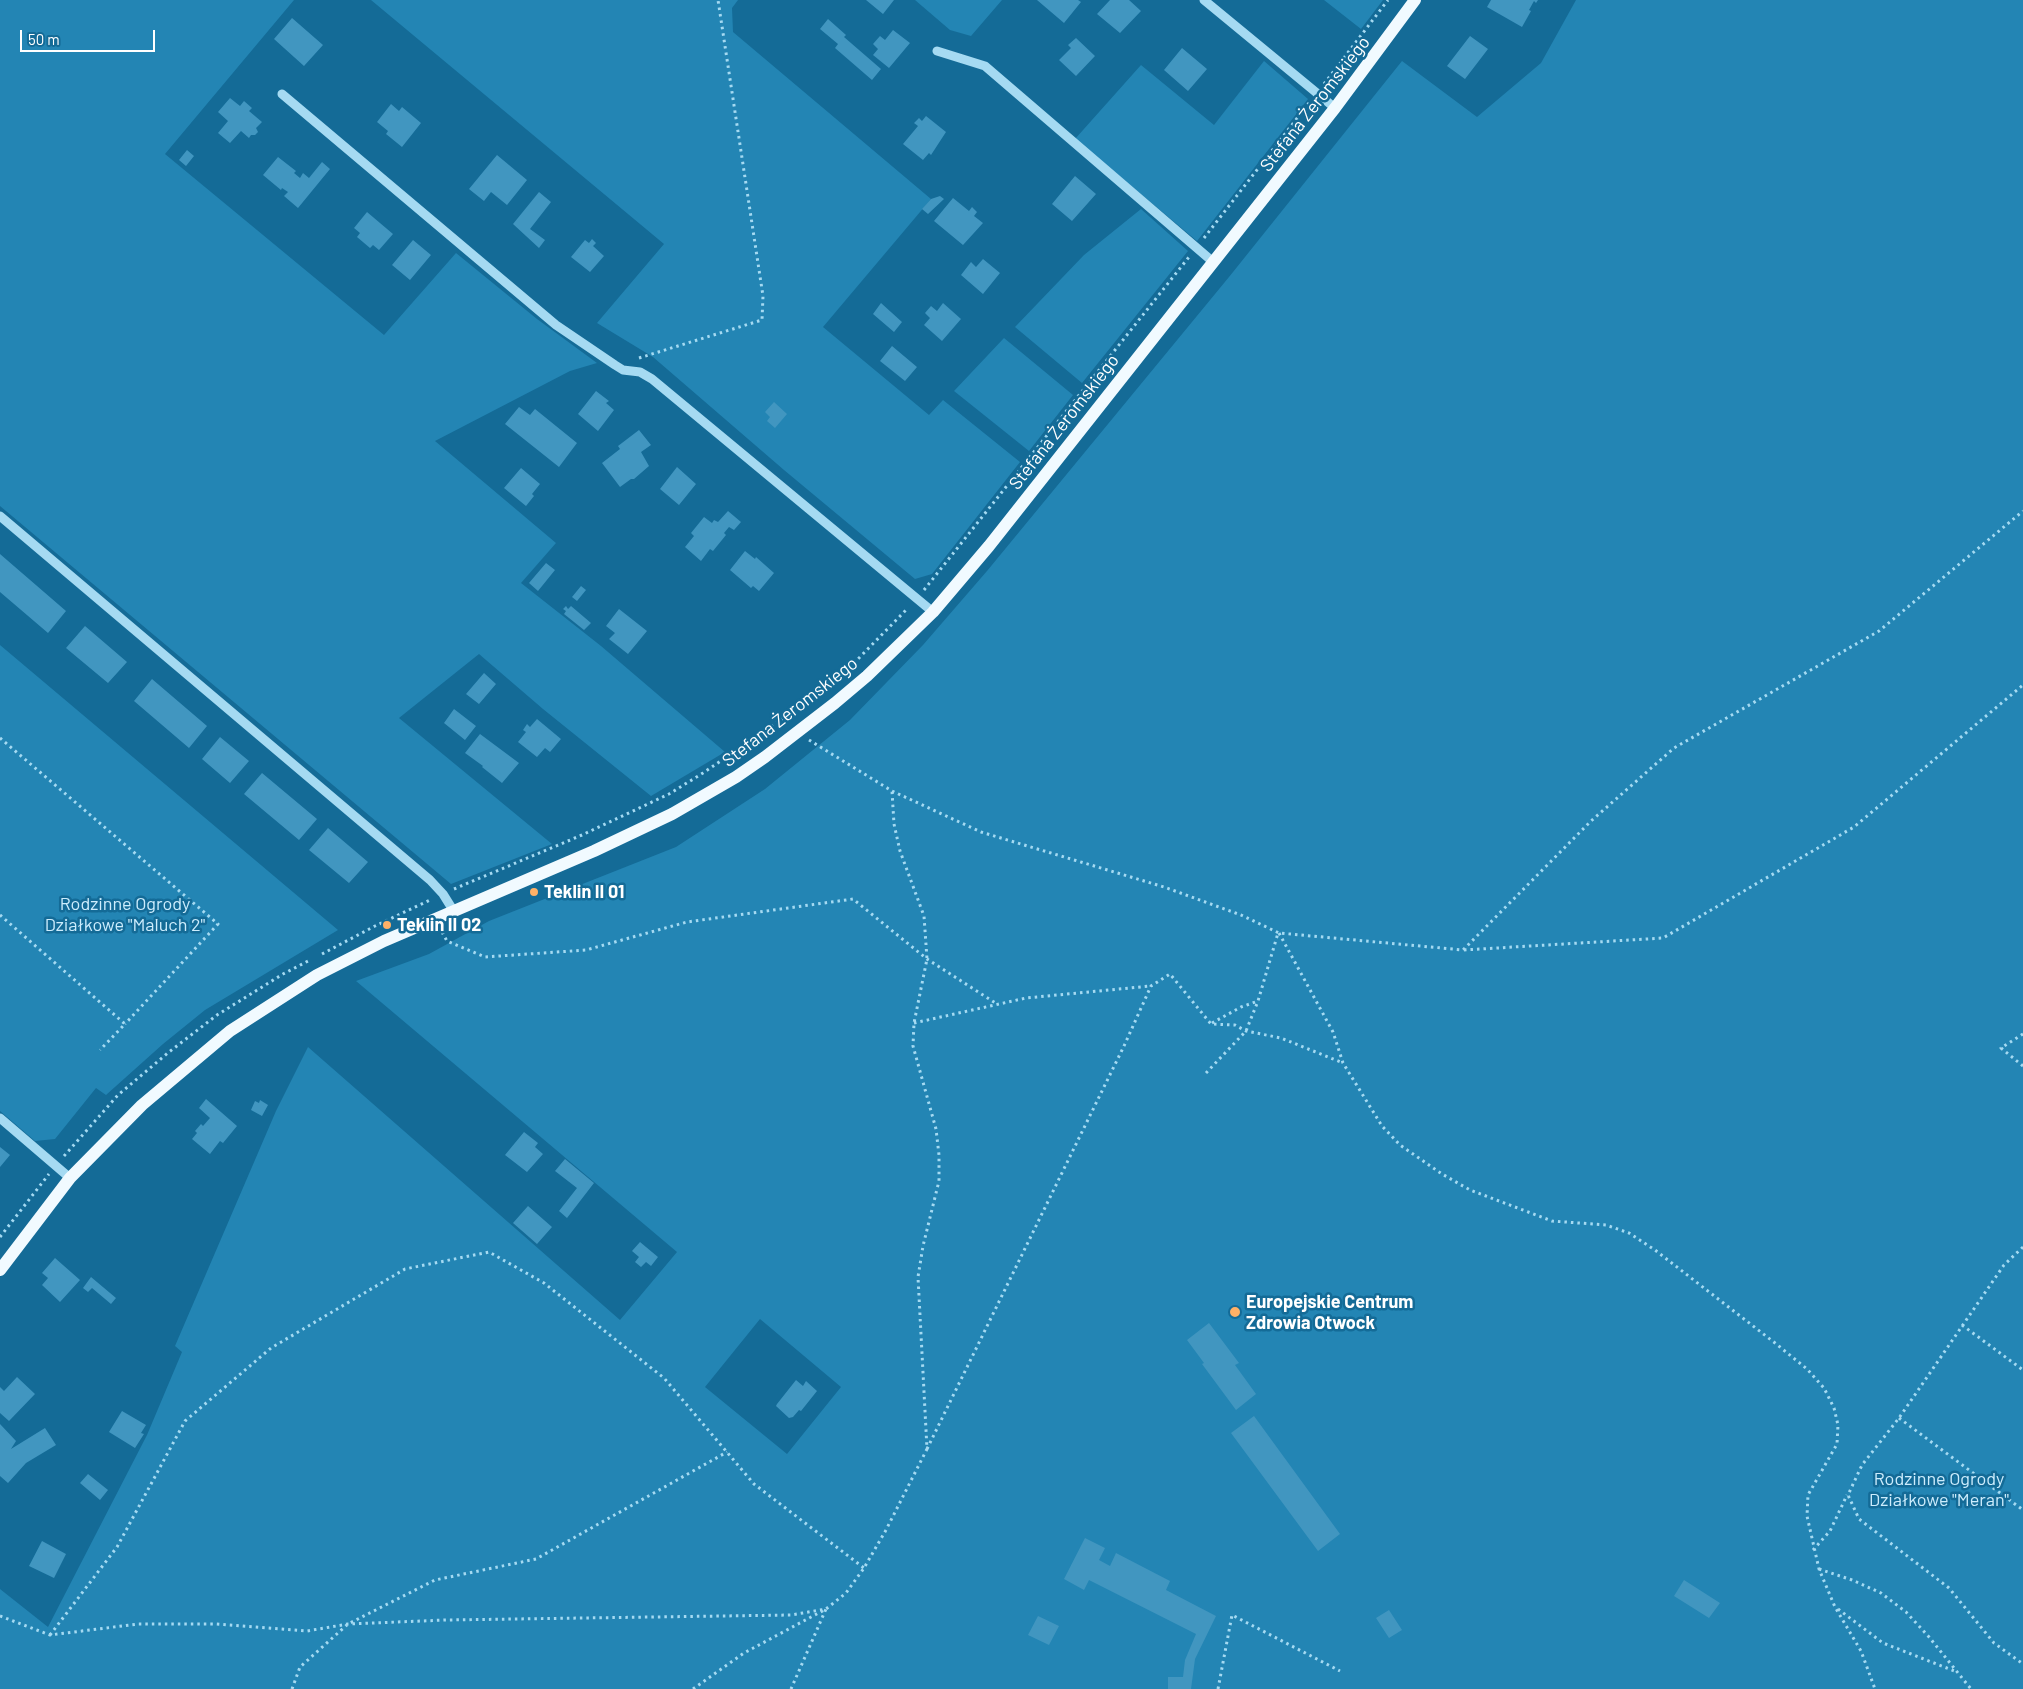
<!DOCTYPE html>
<html>
<head>
<meta charset="utf-8">
<style>
  body { margin:0 }
  #map { position:relative; width:2023px; height:1689px; overflow:hidden; background:#146b97; font-family:Barlow,sans-serif }
  canvas { display:block }
  .scale { position:absolute; left:20px; top:30px; width:135px; height:22px; box-sizing:border-box; border:2px solid #fff; border-top:0; padding-left:6px; font-size:15px; line-height:18px; white-space:nowrap; color:#fff; -webkit-text-stroke:4px #146b97; paint-order:stroke }
</style>
</head>
<body>
<div id="map">
<canvas width="2023" height="1689"></canvas>
<div class="scale">50 m</div>
</div>
<script>
const ctx = document.querySelector('canvas').getContext('2d');
ctx.lineJoin = 'round';
function paint(path, color) {
  ctx.fillStyle = color;
  ctx.fill(path, 'evenodd');
}
function poly(rows) {
  const path = new Path2D();
  for (const r of rows) {
    path.moveTo(r[0], r[1]);
    for (let i = 2; i < r.length; i += 2) path.lineTo(r[i], r[i + 1]);
  }
  return path;
}
function trace(path, color, width, dash) {
  ctx.strokeStyle = color;
  ctx.lineWidth = width;
  ctx.lineCap = dash ? 'butt' : 'round';
  ctx.setLineDash(dash || []);
  ctx.stroke(path);
}
function write(font, color, halo, rows, align = 'center') {
  ctx.font = font + ' Barlow,sans-serif';
  ctx.lineWidth = 5;
  ctx.setLineDash([]);
  ctx.textBaseline = 'middle';
  ctx.strokeStyle = halo;
  ctx.fillStyle = color;
  for (const [text, x, y, turn = 0] of rows) {
    ctx.save();
    ctx.translate(x, y);
    ctx.rotate((+turn || 0) * Math.PI / 180);
    ctx.textAlign = isNaN(turn) ? turn : align;
    if (halo) ctx.strokeText(text, 0, 0);
    ctx.fillText(text, 0, 0);
    ctx.restore();
  }
}
paint(poly([
  [0,0,294,0,165,154,384,335,456,253,537,319,597,363,570,371,435,441,556,543,521,583,601,646,725,752,651,796,543,709,479,654,399,718,552,844,451,884,0,506],
  [371,0,738,0,732,8,733,32,931,199,823,327,929,415,943,400,1020,462,932,574,915,579,784,470,653,357,597,323,664,244],
  [915,0,1002,0,971,36,950,30],
  [1324,0,1383,0,1361,29],
  [1576,0,2023,0,2023,1689,0,1689,0,1589,48,1627,147,1435,182,1352,175,1346,276,1111,308,1047,620,1320,677,1252,356,981,429,954,489,921,676,847,765,789,850,720,923,645,987,571,1229,277,1402,61,1477,117,1541,63],
  [760,1319,841,1387,787,1454,705,1387],
  [1264,61,1308,99,1197,241,1075,139,1141,65,1214,125],
  [1141,209,1188,251,1082,383,1015,327,1084,255],
  [1004,338,1073,395,1029,451,954,391],
  [0,645,338,930,205,1010,163,1044,106,1095,96,1088,55,1139,35,1141,0,1111]
]), '#2385b4');
paint(poly([
  [866,0,894,0,883,14],
  [1037,0,1078,0,1081,2,1064,23],
  [1110,0,1129,0,1141,11,1120,33,1097,14],
  [1491,0,1538,0,1536,3,1534,1,1529,10,1531,11,1522,27,1487,7],
  [292,18,323,45,304,66,274,39],
  [828,19,846,35,844,37,881,69,872,80,835,48,838,44,820,29],
  [893,30,910,43,889,68,873,55,878,49,873,44,880,36,885,40],
  [1470,36,1488,49,1465,79,1447,66],
  [1076,38,1095,56,1076,76,1059,60,1071,48,1068,45],
  [1182,48,1207,69,1188,91,1164,70],
  [230,98,240,106,244,101,252,108,249,111,262,122,256,128,258,132,255,135,251,135,249,138,241,131,230,143,218,133,228,121,218,112],
  [391,104,399,111,402,107,421,123,402,147,386,134,388,131,377,122],
  [926,116,946,132,931,155,929,153,923,160,903,144,918,126,914,123,919,118,922,121],
  [187,150,194,156,186,166,179,160],
  [497,155,527,180,507,205,491,192,484,201,469,189],
  [278,157,296,171,294,173,300,178,303,173,309,178,322,162,330,169,298,208,284,196,288,192,282,188,281,190,263,175],
  [1075,176,1096,194,1072,221,1052,204],
  [539,192,551,202,530,229,545,240,539,248,513,224],
  [940,196,944,199,928,214,922,209,931,199],
  [953,198,969,211,972,207,977,212,974,216,983,223,963,245,934,221],
  [367,212,393,234,379,250,373,245,370,248,357,237,360,233,354,228],
  [592,239,596,243,593,246,604,256,590,272,571,257,585,240,589,243],
  [413,240,431,255,410,280,392,265],
  [983,259,1000,273,983,294,961,275,971,262,976,267],
  [881,303,902,322,894,332,873,314],
  [943,303,961,319,942,341,924,325,930,318,925,313,931,306,937,311],
  [892,346,917,367,905,381,880,361],
  [596,391,609,401,606,403,614,410,598,431,578,414],
  [774,402,787,414,775,428,767,421,770,417,765,412],
  [519,407,530,415,535,409,577,443,559,467,505,424],
  [639,430,651,445,641,452,649,466,634,479,631,479,620,487,602,463,620,449,618,446],
  [677,467,696,484,679,505,660,489],
  [521,468,540,484,532,494,534,496,526,506,504,488],
  [728,511,741,522,734,530,729,527,724,533,726,535,713,551,710,549,701,561,685,547,694,536,691,533,704,517,712,523,714,520,718,522],
  [745,551,755,559,756,557,774,573,759,591,753,586,751,588,730,570],
  [0,554,66,611,48,633,0,592],
  [546,563,555,570,538,591,529,583],
  [581,586,586,590,577,601,572,597],
  [566,606,568,609,571,606,591,623,584,630,564,614,566,611,563,609],
  [619,609,647,631,628,654,609,639,615,633,606,626],
  [85,626,127,662,108,683,66,648],
  [484,673,496,684,479,704,466,694],
  [152,679,207,726,189,748,134,701],
  [454,709,476,726,465,740,444,723],
  [537,719,561,739,550,752,545,748,537,757,518,742,526,732,523,730,527,724,530,727],
  [480,734,519,763,502,783,482,767,483,766,465,753],
  [220,737,249,761,230,783,202,759],
  [262,773,317,819,299,840,244,794],
  [328,828,368,862,349,883,309,850],
  [206,1099,237,1126,223,1143,220,1141,210,1154,192,1139,197,1133,195,1131,201,1124,203,1126,210,1118,199,1108],
  [260,1100,268,1105,262,1116,251,1110,255,1101,259,1103],
  [524,1132,538,1143,535,1147,543,1154,527,1172,505,1155],
  [0,1147,10,1155,0,1167],
  [565,1159,594,1183,567,1218,559,1211,577,1188,555,1171],
  [528,1206,552,1227,537,1244,513,1223],
  [640,1242,658,1257,651,1266,646,1262,641,1267,635,1262,639,1257,632,1251],
  [55,1258,80,1280,60,1302,42,1285,48,1278,42,1273],
  [91,1277,116,1298,111,1304,92,1288,88,1292,83,1288],
  [1209,1323,1239,1363,1235,1365,1256,1394,1236,1410,1202,1364,1204,1363,1187,1340],
  [17,1377,35,1394,9,1421,0,1413,0,1387,4,1391],
  [796,1380,803,1386,806,1381,817,1391,801,1411,799,1410,793,1417,789,1418,776,1406,777,1404],
  [122,1411,146,1425,141,1433,144,1434,135,1448,109,1432],
  [1254,1416,1340,1534,1318,1551,1231,1433],
  [0,1424,16,1441,11,1449,45,1428,56,1445,26,1463,8,1483,0,1476],
  [88,1474,108,1490,100,1500,80,1483],
  [1085,1538,1105,1548,1099,1560,1110,1566,1116,1553,1170,1581,1166,1590,1216,1616,1195,1659,1191,1689,1168,1689,1168,1677,1183,1677,1185,1660,1196,1634,1089,1580,1084,1590,1064,1579],
  [42,1541,66,1554,54,1578,29,1566],
  [1684,1580,1720,1603,1709,1618,1674,1596],
  [1389,1610,1402,1630,1389,1638,1376,1618],
  [1038,1616,1059,1626,1049,1645,1028,1635]
]), '#4196c0');
trace(poly([
  [1324,84,1388,0],
  [1204,238,1309,103],
  [639,358,762,320,763,296,718,0],
  [924,590,1189,257],
  [0,738,218,924,125,1024],
  [809,740,892,791,981,832,1164,887,1241,915,1279,933,1463,950,1591,821,1674,748,1879,631,2023,511],
  [454,889,582,835,669,794,703,773,781,720,857,660,908,608],
  [0,915,125,1024,100,1050],
  [442,932,447,941,485,957,586,950,687,922,853,899,927,959,997,1004],
  [1279,933,1333,1032,1343,1063,1382,1126,1400,1145,1442,1174,1470,1190,1552,1221,1606,1225,1629,1233,1655,1250,1775,1343,1807,1369,1824,1388,1834,1408,1838,1425,1837,1444,1808,1495,1807,1516,1819,1569,1835,1607,1861,1651,1875,1689],
  [1464,950,1663,938,1854,827,2023,685],
  [322,954,375,926,430,900],
  [914,1023,1026,998,1150,986],
  [1212,1023,1241,1007,1258,1001],
  [2023,1034,2001,1048,2023,1066],
  [1206,1073,1246,1031,1258,1001,1278,933],
  [64,1156,118,1095,169,1052,217,1015,283,974,310,960],
  [0,1237,49,1174],
  [2023,1247,2004,1265,1899,1418,1862,1465,1848,1495,1859,1519,1949,1588,1994,1643,2023,1664],
  [1962,1325,2023,1370],
  [1899,1418,2023,1510],
  [927,1449,1124,1046,1151,986,1170,974,1211,1024,1235,1025,1246,1031,1281,1038,1343,1063],
  [1813,1550,1830,1531,1847,1495],
  [1819,1569,1852,1580,1881,1593,1906,1612,1929,1637,1971,1689],
  [1838,1609,1883,1643,1957,1672],
  [0,1616,50,1635,138,1624,216,1624,307,1631,348,1624,446,1620,791,1615,826,1609,846,1593,864,1568,886,1530,927,1449,918,1277,923,1246,939,1181,939,1155,936,1129,913,1046,914,1023,927,959,924,916,900,851,894,824,892,791],
  [50,1635,117,1547,185,1421,271,1348,405,1269,489,1252,544,1283,664,1378,754,1484,864,1568],
  [292,1689,300,1667,348,1624,435,1580,536,1559,727,1452],
  [693,1689,744,1653,826,1609,791,1689],
  [1218,1689,1232,1615,1340,1671]
]), '#a5daf2', 3, [2.5, 4]);
trace(poly([
  [1204,0,1335,108],
  [937,51,985,66,1212,261],
  [282,94,556,325,615,365,623,370,640,372,652,379,933,612],
  [0,516,430,880,443,894,453,910],
  [0,1118,70,1178]
]), '#a5daf2', 9);
trace(poly([
  [0,1270,70,1178,142,1105,230,1031,317,975,384,941,594,851,672,814,736,777,765,757,835,703,867,676,933,612,989,546,1335,108,1415,0]
]), '#f1faff', 12);
for (const [x, y, r, color] of [
  [534,892,5,"#ffb167"],
  [387,925,5,"#ffb167"],
  [1235,1312,6,"#ffb167"]
]) {
  const dot = new Path2D();
  dot.arc(x, y, r, 0, 2 * Math.PI);
  ctx.fillStyle = color;
  ctx.fill(dot);
  trace(dot, '#146b97', 2);
}
write('18px', '#fff', '#146b97', [
  ["Stefana Żeromskiego",1315,104,-52],
  ["Stefana Żeromskiego",1064,422,-52],
  ["Stefana Żeromskiego",790,712,-38]
]);
write('bold 18px', '#fff', '#146b97', [
  ["Teklin II 01",544,892],
  ["Teklin II 02",397,925],
  ["Europejskie Centrum",1246,1302],
  ["Zdrowia Otwock",1246,1323]
], 'left');
write('18px', '#cdedfd', '#146b97', [
  ["Rodzinne Ogrody",125,904],
  ["Działkowe \"Maluch 2\"",125,925],
  ["Rodzinne Ogrody",1939,1479],
  ["Działkowe \"Meran\"",1939,1500]
]);
</script>
</body>
</html>
